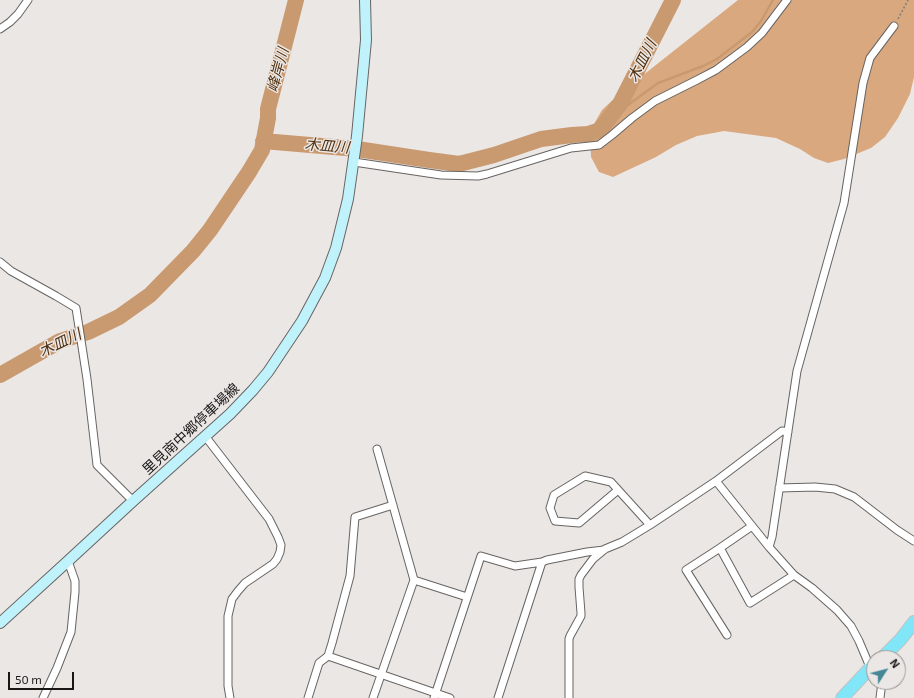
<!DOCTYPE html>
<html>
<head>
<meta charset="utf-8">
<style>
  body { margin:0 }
  #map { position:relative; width:914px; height:698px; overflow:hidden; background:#ebe7e5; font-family:"Exo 2",sans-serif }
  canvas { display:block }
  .north { position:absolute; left:866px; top:650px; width:40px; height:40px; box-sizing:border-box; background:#ebe7e5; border:1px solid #979492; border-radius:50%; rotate:54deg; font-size:11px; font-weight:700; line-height:16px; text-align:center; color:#181716 }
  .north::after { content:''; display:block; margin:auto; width:14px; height:18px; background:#448796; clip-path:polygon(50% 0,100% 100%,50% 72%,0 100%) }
  .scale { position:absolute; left:8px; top:672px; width:66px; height:18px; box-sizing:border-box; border:2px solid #181716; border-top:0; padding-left:5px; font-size:12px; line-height:14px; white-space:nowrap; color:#181716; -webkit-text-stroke:3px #ebe7e5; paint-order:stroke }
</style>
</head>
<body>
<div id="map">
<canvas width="914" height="698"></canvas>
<div class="north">N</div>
<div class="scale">50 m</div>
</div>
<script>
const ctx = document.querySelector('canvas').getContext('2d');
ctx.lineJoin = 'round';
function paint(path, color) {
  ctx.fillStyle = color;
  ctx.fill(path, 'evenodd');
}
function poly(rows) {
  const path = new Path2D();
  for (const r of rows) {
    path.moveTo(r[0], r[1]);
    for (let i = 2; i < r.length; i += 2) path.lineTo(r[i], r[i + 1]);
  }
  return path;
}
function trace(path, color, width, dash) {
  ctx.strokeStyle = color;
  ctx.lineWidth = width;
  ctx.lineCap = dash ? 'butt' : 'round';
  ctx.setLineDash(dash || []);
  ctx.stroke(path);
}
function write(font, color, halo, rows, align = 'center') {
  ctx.font = font + ' "Exo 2","Noto Sans JP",sans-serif';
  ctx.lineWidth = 3;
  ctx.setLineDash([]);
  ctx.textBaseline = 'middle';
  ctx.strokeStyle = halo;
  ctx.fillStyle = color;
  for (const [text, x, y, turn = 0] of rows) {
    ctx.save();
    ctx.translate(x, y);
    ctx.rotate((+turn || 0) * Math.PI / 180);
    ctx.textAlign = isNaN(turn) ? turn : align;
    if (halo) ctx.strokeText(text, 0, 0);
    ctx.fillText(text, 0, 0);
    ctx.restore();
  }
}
paint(poly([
  [738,0,914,0,914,77,910,94,898,118,885,137,871,148,844,159,828,163,814,158,800,149,776,138,724,131,697,136,676,145,656,157,613,177,599,172,591,157,590,131,602,110,618,95]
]), '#d9a87e');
trace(poly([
  [609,117,624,108,658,83,703,66,717,59,752,32,761,21,773,0]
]), '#c9996f', 2.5);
trace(poly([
  [263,141,357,149,429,160,459,164,494,155,541,139,572,135,588,134,600,130,620,104,673,0],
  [0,375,60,341,88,332,119,317,150,295,193,251,210,230,249,172,262,150,268,118,268,109,296,0]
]), '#c9996f', 16);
const minor = poly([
  [0,29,10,22,18,14,28,0],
  [354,162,441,175,478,176,487,174,571,148,599,145,612,135,632,118,655,101,697,80,716,70,747,47,762,33,787,0],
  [0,262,11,271,56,296,76,308,87,379,97,465,133,501],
  [205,436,269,519,278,537,281,545,280,552,277,559,273,564,245,583,238,591,232,599,228,616,228,686,230,698],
  [716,481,769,547],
  [779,488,815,487,835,489,854,497,897,530,914,541],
  [618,490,579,523,555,521,550,508,554,495,585,476,611,482,650,525],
  [752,526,720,548,750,603,794,575],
  [720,548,686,570,727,635],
  [414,580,467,597],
  [328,656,450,698],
  [870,667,859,641,851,626,837,610,812,588,794,575,769,547,772,537,797,371,844,203,863,83,870,58,894,26],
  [43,698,57,668,71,632,75,592,75,581,68,561],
  [308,698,319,663,328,656,332,643,350,576,355,517,393,505],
  [373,698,414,580,377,449],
  [434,698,481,556,515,566,542,562,547,560,587,552,604,550],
  [498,698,542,562],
  [569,698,569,639,570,636,581,616,581,613,579,587,579,579,581,575,593,559,605,549,622,542,650,525,716,481,782,431,788,432],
  [880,698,882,682]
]);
const secondary = poly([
  [0,623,68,561,133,501,230,414,253,390,268,372,302,321,325,278,336,248,348,199,357,136,366,40,365,0]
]);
const primary = poly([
  [882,658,901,639,914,622],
  [842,698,874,664]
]);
trace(minor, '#676462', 9);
trace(secondary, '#676462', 12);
trace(primary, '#c3c3c2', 14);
trace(poly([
  [898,19,908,0]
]), '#7f7c7b', 1.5, [2, 2]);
trace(minor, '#fff', 7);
trace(secondary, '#c0f2fc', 10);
trace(primary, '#81e6f8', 12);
write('14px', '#181716', '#ebe7e5', [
  ["里見南中郷停車場線",191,429,-43]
]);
write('italic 15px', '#51300f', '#ebe7e5', [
  ["木皿川",642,61,-63],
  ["峰岸川",278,70,-75],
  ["木皿川",327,146,5],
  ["木皿川",60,343,-26]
]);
</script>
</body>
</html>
